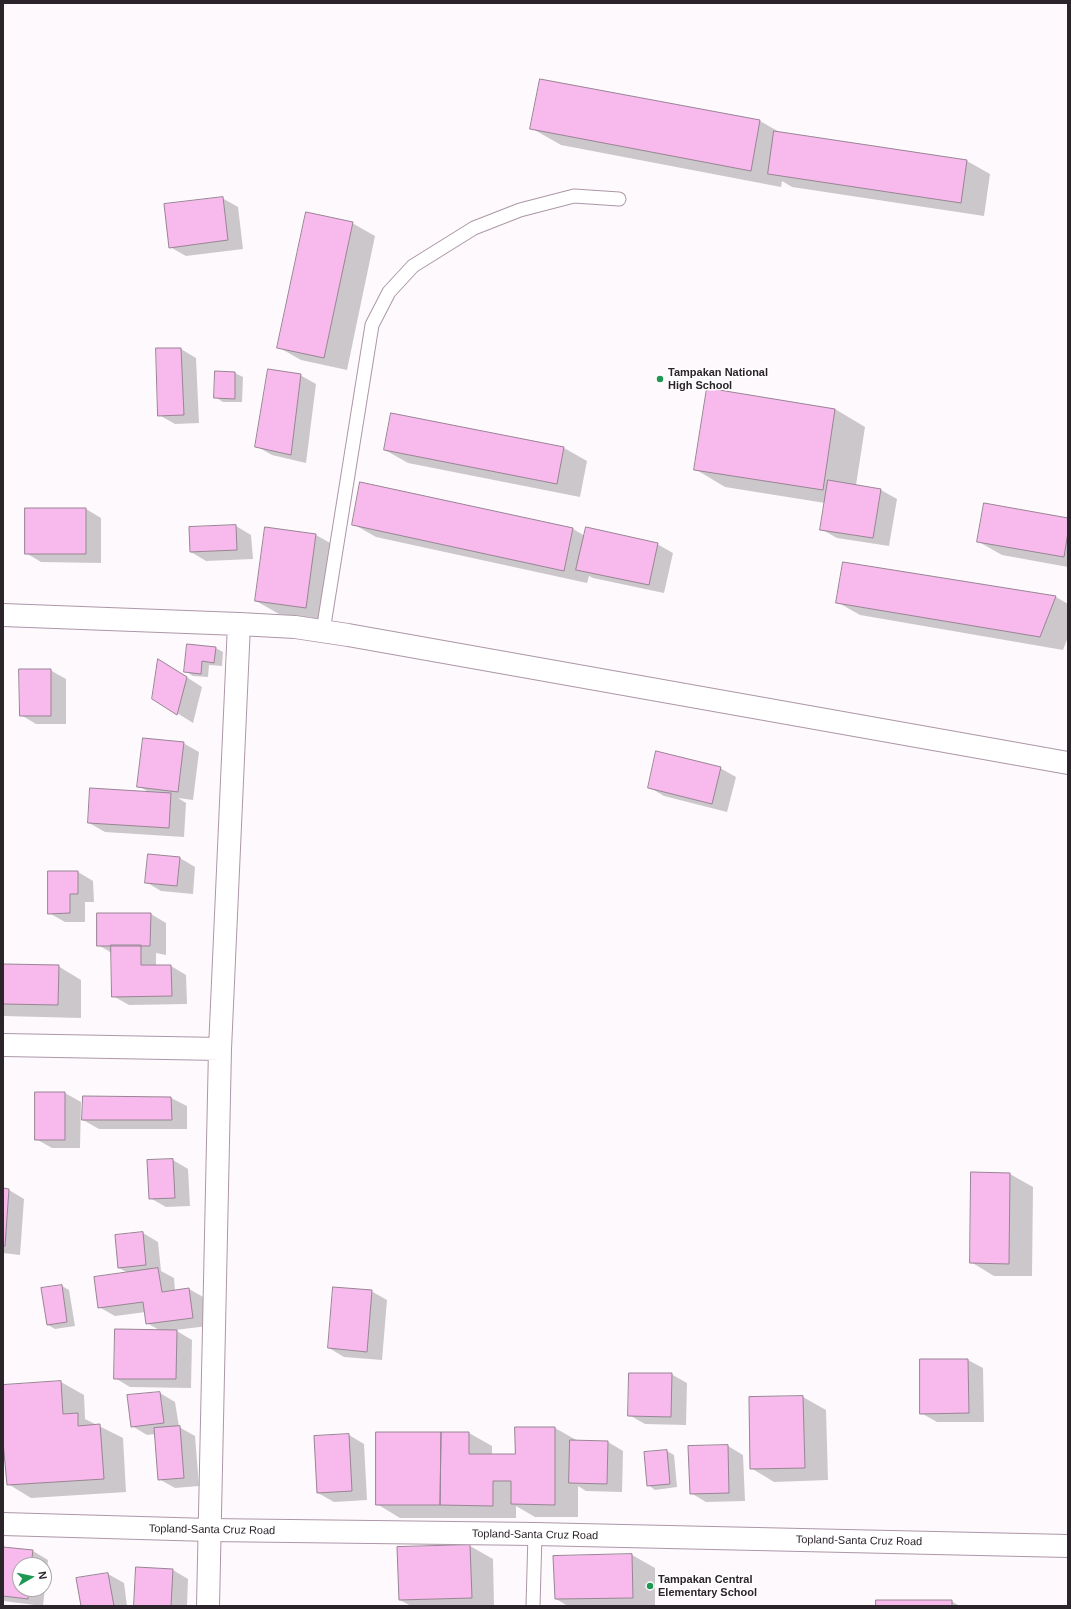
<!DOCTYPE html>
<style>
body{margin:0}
#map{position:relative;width:1071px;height:1609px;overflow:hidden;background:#fef9fd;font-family:Arial,sans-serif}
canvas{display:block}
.frame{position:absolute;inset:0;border:4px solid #2c242b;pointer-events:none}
.north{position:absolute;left:12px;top:1557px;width:40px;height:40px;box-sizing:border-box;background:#fff;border:1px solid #aba7aa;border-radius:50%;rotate:81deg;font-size:11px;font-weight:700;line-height:16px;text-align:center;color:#2c242b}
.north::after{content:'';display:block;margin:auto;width:14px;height:18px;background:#1f9854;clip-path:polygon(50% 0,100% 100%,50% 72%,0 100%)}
</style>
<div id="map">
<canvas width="1071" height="1609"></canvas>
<div class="frame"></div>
<div class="north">N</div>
</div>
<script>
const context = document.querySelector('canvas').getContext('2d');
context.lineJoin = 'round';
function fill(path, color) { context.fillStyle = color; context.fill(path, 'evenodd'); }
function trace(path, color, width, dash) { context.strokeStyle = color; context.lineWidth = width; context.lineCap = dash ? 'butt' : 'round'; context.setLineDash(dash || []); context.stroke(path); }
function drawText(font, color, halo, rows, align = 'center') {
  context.font = font + ' Arial,sans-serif'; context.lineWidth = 3; context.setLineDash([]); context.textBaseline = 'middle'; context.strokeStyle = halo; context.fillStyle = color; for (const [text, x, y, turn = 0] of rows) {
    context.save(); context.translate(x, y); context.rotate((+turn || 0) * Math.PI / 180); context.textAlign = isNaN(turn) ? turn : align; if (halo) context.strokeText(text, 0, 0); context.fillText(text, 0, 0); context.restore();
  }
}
fill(new Path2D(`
 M541 80 760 121 781 133 967 161 990 174 984 216 792 187 782 181 781 187 561 145 531 128Z
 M222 198 238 207 243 249 186 256 170 247Z
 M352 223 375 236 347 370 301 360 278 347Z
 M181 349 196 358 199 423 175 424 159 415Z
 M216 372 235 373 243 377 242 402H223L215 397Z
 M300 375 316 384 306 463 272 455 256 446Z
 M708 389 835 409 865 427 856 485 881 490 897 499 889 546 837 538 821 529 825 503 725 487 695 469Z
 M564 448 587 461 580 497 408 463 385 450Z
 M86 509 101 518V563L41 562 26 553Z
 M1068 519V567L1002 555 979 542Z
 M353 524 573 529 585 536 657 544 673 553 664 593 593 578 589 576 587 583 376 537Z
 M236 526 251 535 253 559 206 561 191 552Z
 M316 535 339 548 329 620 279 614 256 601Z
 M1056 597 1068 604V637L1063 650 860 615 837 602Z
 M216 648 223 652 222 666 209 665 208 677 193 676 185 671Z
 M174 669 202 687 193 723 153 698Z
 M50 670 66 679V724H36L21 715Z
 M183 743 199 752 193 800 178 798 186 803 184 837 105 832 89 823 149 792 138 786Z
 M720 768 736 777 727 812 664 796 649 787Z
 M149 855 180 858 195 867 193 894 161 891 146 882Z
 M78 872 93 881 94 902H85V922H65L49 913Z
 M151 914 166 923V955L156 953V966H171L186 975 187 1004 129 1005 113 996 112 953 98 945Z
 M3 965 58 966 81 980V1018L3 1016Z
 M36 1093H65L81 1102 80 1148H52L36 1139Z
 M84 1097 171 1098 187 1106V1129H99L83 1120Z
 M173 1160 188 1169 190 1206 166 1207 150 1198Z
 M972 1173 1010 1174 1033 1187 1032 1276H994L971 1262Z
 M3 1189 9 1190 24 1199 20 1255 3 1253Z
 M143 1233 158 1242 161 1271 174 1278 175 1291 189 1289 205 1298 208 1326 175 1330 192 1340 191 1388 130 1387 115 1378 161 1331 147 1323 146 1312 115 1316 99 1307 128 1273 119 1268Z
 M62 1286 69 1290 75 1326 55 1329 48 1325Z
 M371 1291 387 1300 382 1360 344 1357 329 1348Z
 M968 1360 983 1368 984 1422H937L921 1413Z
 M671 1374 687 1383 686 1425 645 1424 629 1415Z
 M61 1382 84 1395 85 1419 123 1438 126 1492 31 1498 8 1484 3 1440V1386Z
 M160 1393 175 1402 179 1427 195 1436 199 1486 175 1488 159 1479 155 1434 147 1435 132 1426Z
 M803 1397 826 1410 828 1480 774 1482 751 1468 750 1398Z
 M555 1428 578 1441 608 1442 623 1451 622 1492 586 1491 578 1486V1517H535L516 1506V1518H400L377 1504 469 1433 492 1446V1455H516Z
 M349 1435 364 1444 367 1500 334 1502 318 1493Z
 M728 1446 743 1455 745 1501 706 1502 691 1493Z
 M667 1451 674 1455 677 1487 655 1490 648 1485Z
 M470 1546 493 1559 494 1606H411L400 1600Z
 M3 1548 33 1551 48 1560 43 1606 3 1601ZM20 1565H44V1589H20Z
 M632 1555 655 1568V1606H568L556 1599Z
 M173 1570 188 1579 187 1606H135Z
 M108 1574 124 1583 127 1606H82L77 1579Z
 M951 1601 960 1606H877Z`), '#0003');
const building = new Path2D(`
 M540 79 760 120 751 171 530 129Z
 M774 131 967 160 961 203 768 174Z
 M223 197 228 240 169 248 164 204Z
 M306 212 353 222 324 358 277 348Z
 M156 348H181L184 415 158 416Z
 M268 369 301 374 291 455 255 447Z
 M215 371 235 372V399L214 398Z
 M707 388 835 409 823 490 694 470Z
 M391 413 564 447 557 484 384 450Z
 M828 480 881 489 873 538 820 530Z
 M360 482 573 528 564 571 352 525Z
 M984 503 1068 518V532L1064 557 977 542Z
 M25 508H86V554H25Z
 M236 525 237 550 190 552 189 527Z
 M265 527 316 534 306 608 255 601Z
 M586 527 658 543 649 585 576 570Z
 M843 562 1056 596 1040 637 836 603Z
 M187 644 216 647 214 663 202 661 201 674 184 672Z
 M158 659 187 677 177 715 152 699Z
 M19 669H51V716H20Z
 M143 738 184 742 178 792 137 787Z
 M656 751 721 767 712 804 648 788Z
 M90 788 171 793 169 828 88 823Z
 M148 854 180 857 177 886 145 883Z
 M48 871H78V894H70V913L48 914Z
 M97 913H151L150 946H97Z
 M111 945H141V965H171L172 996 112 997Z
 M3 964 59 965 58 1005 3 1004Z
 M35 1092H65V1140H35Z
 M83 1096 171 1097 172 1120H82Z
 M173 1159 175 1198 149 1199 147 1160Z
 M971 1172 1010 1173 1009 1264 970 1263Z
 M3 1188 9 1189 5 1246H3Z
 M143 1232 146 1265 118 1268 115 1235Z
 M158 1268 162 1292 189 1288 193 1318 146 1324 143 1302 98 1308 94 1277Z
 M62 1285 67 1322 47 1325 41 1288Z
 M333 1287 372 1290 367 1352 328 1348Z
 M115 1329 177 1330 176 1379H114Z
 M920 1359H968L969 1413 920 1414Z
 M629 1373H672L671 1417 628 1416Z
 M61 1381 63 1414 78 1413V1426L100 1424 104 1479 7 1485 3 1442V1385Z
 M160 1392 164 1423 131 1427 127 1395Z
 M803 1396 805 1468 750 1469 749 1397Z
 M180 1426 184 1478 158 1480 154 1428Z
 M515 1427H555V1505L511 1504V1481H493V1506L440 1505 441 1432H469V1454H515Z
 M376 1432H441L440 1505H376Z
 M349 1434 352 1491 317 1493 314 1436Z
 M570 1440 608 1441 607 1484 569 1483Z
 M728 1445 729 1493 690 1494 688 1446Z
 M667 1450 670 1484 647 1486 644 1452Z
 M470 1545 472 1598 399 1600 397 1547Z
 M3 1547 33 1550 31 1565H20V1589H29L28 1599 3 1596Z
 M632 1554 633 1598 555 1599 553 1556Z
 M136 1567 173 1569 171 1606H134Z
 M108 1573 114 1606H81L76 1578Z
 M876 1600H952V1606H876Z`);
fill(building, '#f8baec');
trace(building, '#988494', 1);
const lane = new Path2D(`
 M323 631 372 325 389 292 413 266 474 228 520 210 574 196 619 199
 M533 1606 535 1534`);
const street = new Path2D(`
 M3 615 239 624 220 1049 208 1606
 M239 624 295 627 348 635 1068 763
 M3 1045 220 1049`);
const secondary = new Path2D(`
 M3 1524 209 1530 535 1534 1068 1546`);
trace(lane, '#ac97a7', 15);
trace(street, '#ac97a7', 24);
trace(secondary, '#ac97a7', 24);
trace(lane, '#fff', 13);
trace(street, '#fff', 22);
trace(secondary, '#fff', 22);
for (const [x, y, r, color] of [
 [660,379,4,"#1f9854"],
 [650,1586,4,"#1f9854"]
]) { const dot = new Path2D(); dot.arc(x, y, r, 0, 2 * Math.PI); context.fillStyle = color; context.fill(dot); trace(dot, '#fff', 1.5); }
drawText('bold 11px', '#2c242b', '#fff', [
 ["Tampakan National",668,373],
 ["High School",668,386],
 ["Tampakan Central",658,1580],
 ["Elementary School",658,1593]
], 'left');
drawText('11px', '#2c242b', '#fff', [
 ["Topland-Santa Cruz Road",212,1530,1],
 ["Topland-Santa Cruz Road",535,1535,1],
 ["Topland-Santa Cruz Road",859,1541,1]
]);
</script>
